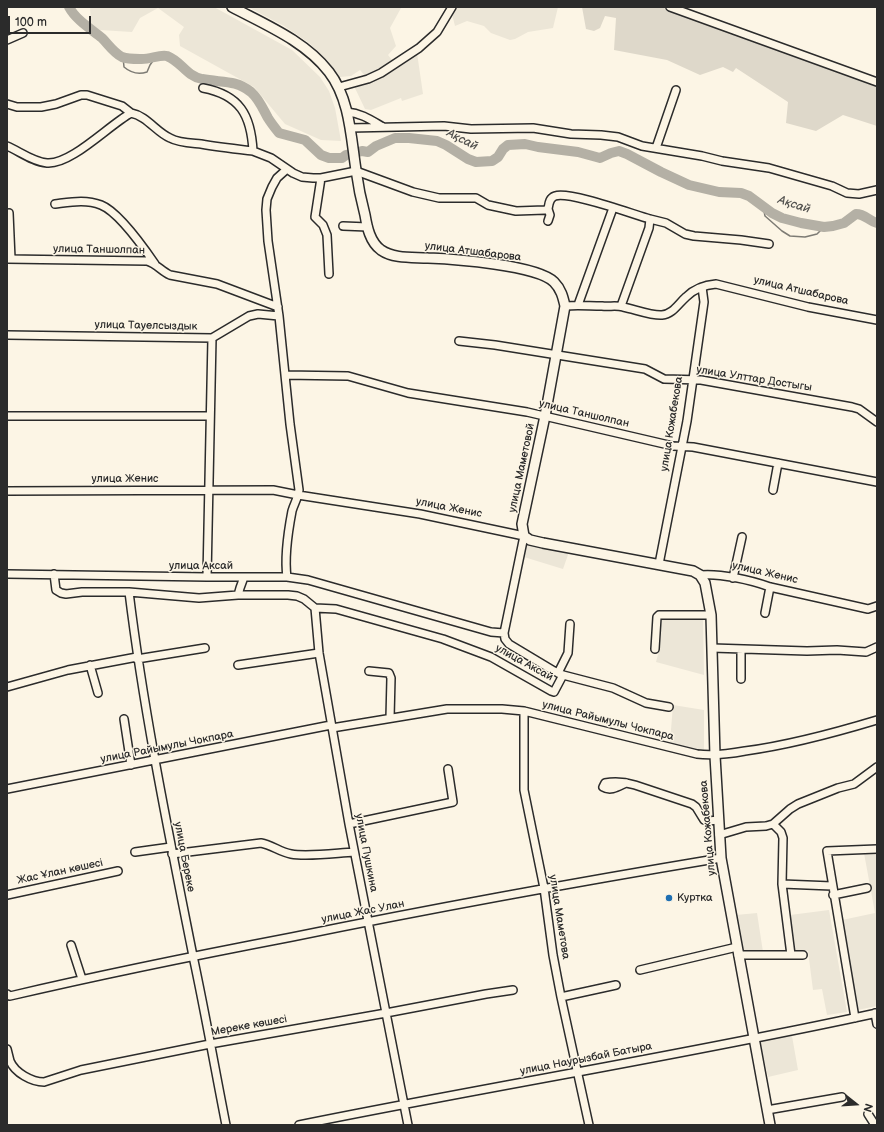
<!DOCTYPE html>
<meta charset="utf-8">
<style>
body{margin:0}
#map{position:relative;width:884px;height:1132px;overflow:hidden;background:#fcf5e5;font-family:"Balsamiq Sans",sans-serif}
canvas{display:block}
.frame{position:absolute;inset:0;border:8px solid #2b2b2b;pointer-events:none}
.north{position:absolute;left:836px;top:1084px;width:40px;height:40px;-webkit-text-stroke:3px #fcf5e5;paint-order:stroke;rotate:107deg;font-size:11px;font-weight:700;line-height:16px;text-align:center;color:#2b2b2b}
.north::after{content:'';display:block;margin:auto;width:14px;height:18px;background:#2b2b2b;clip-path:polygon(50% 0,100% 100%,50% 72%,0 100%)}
.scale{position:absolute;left:8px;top:16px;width:83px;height:18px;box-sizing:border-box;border:2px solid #2b2b2b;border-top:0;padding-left:5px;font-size:12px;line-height:14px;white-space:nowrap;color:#2b2b2b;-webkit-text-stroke:3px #fcf5e5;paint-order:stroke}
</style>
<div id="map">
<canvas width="884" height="1132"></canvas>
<div class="frame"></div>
<div class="north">N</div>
<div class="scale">100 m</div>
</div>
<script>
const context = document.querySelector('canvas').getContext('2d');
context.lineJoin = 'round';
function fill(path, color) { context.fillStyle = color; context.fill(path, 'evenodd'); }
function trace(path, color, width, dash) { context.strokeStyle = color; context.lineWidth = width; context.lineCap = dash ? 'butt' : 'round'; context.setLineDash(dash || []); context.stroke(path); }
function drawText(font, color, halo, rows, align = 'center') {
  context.font = font + ' "Balsamiq Sans",sans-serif'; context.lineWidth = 3; context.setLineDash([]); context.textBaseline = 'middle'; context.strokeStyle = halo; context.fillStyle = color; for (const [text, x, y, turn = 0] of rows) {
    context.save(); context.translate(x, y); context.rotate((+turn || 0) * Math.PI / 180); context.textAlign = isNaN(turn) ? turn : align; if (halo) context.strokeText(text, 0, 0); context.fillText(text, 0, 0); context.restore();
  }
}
fill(new Path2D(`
 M90 7H214L292 50 320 77 329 91 335 108 341 141 321 140 285 124 254 87 180 46 179 35 184 27 158 8 140 18 132 32 100 30 91 25Z
 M248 7H400L401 8 390 28 396 46 388 55 392 60 381 68 365 76 360 70 351 76 340 77 327 60 309 43 284 26Z
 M456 7H558L553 28 528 32 515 39 510 40 491 33 484 26 467 21 455 26 452 14Z
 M417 53 423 94 402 101 401 98 371 110 365 109 354 86Z
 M526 544 569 552 563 569 524 557Z
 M661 619 703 620 704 675 656 662 660 647Z
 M673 705 704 710V750L693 749 670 742Z
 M877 852V1006L858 1010 842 920 875 913 864 853Z
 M829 910 847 1012 827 1015 822 989 813 990 808 951 794 952 790 915Z
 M757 913 763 952 743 951 736 915Z
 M792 1036 798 1070 768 1077 760 1041Z`), '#ece6d7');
fill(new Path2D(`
 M582 7H661L877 86V126L843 115 816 131 786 123 788 102 736 68 733 72 723 67 700 75 667 60 614 50 616 18 605 16 600 28 594 31 586 29Z`), '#ded8ca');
trace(new Path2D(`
 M123 57 124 67C131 73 138 75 147 72L150 65 155 58
 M763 206 765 216 782 231 790 236 805 237 817 234 824 227`), '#7d7b74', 1.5);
trace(new Path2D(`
 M69 7C76 20 91 29 102 38 109 45 113 52 122 57 127 59 135 59 140 59 149 60 160 54 167 56 182 62 185 75 202 79 221 83 235 79 251 92 259 99 263 109 268 118 271 123 275 128 279 133L305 140 321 155 329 158H342L346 155 362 151 368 152 376 146 395 138H409L437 141 446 145 468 159 476 162 492 161 498 157 503 149 508 145 525 144 538 147 578 152 600 158 611 153 619 151 627 154 661 172 689 185 719 192 741 193 749 196 772 213 782 218 801 223 824 227 833 226 844 223 856 214C865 214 869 221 877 223`), '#b4b0a5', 10);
const minor = new Path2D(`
 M670 7 877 82
 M7 40 23 33
 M339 87 368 79 381 73 419 48 437 32 452 7
 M203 88C240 95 251 115 253 151
 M7 104 17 107H41L56 104 81 95H87L122 106 131 113
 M347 112C361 113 371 120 383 127
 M350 128 444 126 471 129 533 128 571 134 601 135 618 137 642 146 702 156 722 161 769 168 832 186 847 193 859 194 877 190
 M7 146C19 151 33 162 47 163 71 165 109 125 131 113 147 116 156 132 170 138 179 143 191 143 201 144 218 147 236 149 253 151L271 158 293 173 302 177 313 178H321L356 171 413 192 439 198H476L488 205 516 211 545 210 548 209C549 204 549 198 555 196 570 191 632 214 650 219L666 223 685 234 694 236 741 240 769 244
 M656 148 676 90
 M287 169 277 178 272 187 267 199 266 210 268 241 279 316 290 424 299 490C298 498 294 504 292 511 288 532 284 556 287 577
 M321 178 315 217 323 225 327 235 329 274
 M55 204C71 202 86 199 101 205 119 212 144 248 155 264
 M548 209 550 215 548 221
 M9 213 11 259
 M343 226 368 227
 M7 259 147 261C157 264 161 271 170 275L217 284 278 307
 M578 305 613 208
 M565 306C578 305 589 306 602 306 609 307 616 305 623 307 634 309 652 316 662 315 673 314 678 304 686 297 694 289 704 285 716 284L808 307 877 320
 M621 306 649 228 650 219
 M7 335 212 338 249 316 258 314 279 316
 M459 341 495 345 645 369 664 379 701 380 852 407 859 409 877 422
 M285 375 348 376 408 393 527 412 673 446 693 447 877 482
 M7 416H210
 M773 490 778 463
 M7 491 273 490 298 495 420 514 524 536 504 633
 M659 564 687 421 704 302 702 287
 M7 574 207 577H287L308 580 491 632 504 633 505 639 509 644 554 671 563 675 613 688 646 703 669 707
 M54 574 56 590 61 593 66 594 82 592H129L199 598 238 595H288L297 596 304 599 315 608 336 609 443 639 491 657 551 691 554 692 563 675
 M700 575C720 573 751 580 770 587L868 609 877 606
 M207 577 212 338
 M733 578 742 537
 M129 592C144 714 169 835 193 956 205 1012 215 1069 226 1125
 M238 595 240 588 244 577
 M315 608 319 653 349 824 408 1125
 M765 613 770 587
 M712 648 807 651 837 650 866 652 877 647
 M655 649 657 617 659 615H711
 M741 649V679
 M137 659 205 648
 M90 665 98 693
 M238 665 319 653
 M369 671 389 673 391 678 390 718
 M558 673 568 653 570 624
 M7 687 68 670 137 657
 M524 711V790L544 888 553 955 561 997 589 1125
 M124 719 131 765
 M332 728 447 709H502L524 711 697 754C713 756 729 754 745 751 790 745 834 733 877 720
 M626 783C619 786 611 792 603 787L605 783C615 781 625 782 635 785L692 804 696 807 704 820 708 821 719 820
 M7 789 331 725
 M349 824 453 802 448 769
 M773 824 781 832 783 838 782 884 791 955
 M719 835 746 827 766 826 773 824 790 809 798 804 838 788 854 784 877 767
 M135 852 171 847
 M172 854 261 843C272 845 280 852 291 854 308 857 336 853 354 852
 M782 884 832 886
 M7 895 118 871
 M833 895 867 888
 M71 945 82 979
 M738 955H803
 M640 970 737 947
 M7 994 10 996C104 974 198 955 292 937 434 908 577 882 721 858
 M561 997 616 985
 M875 1013 877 1024
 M855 1018 827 851 877 849
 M7 1049C8 1053 9 1057 10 1061 15 1073 32 1082 44 1082L81 1070 210 1044 386 1013 486 994 513 990
 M767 1110 842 1097
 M868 1114 875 1125
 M299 1125C491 1086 685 1055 877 1013`);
const major = new Path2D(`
 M232 7C266 25 305 41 329 72 350 99 351 138 356 170 358 185 361 200 365 215 367 227 370 242 381 250 394 259 413 257 428 258 454 259 537 265 554 282 561 289 563 297 565 306L545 416 522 524 524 536 530 540 543 543 693 571 700 575 705 583 711 615 715 756 721 858 770 1125`);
trace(minor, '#2b2b2b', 10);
trace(major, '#2b2b2b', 12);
trace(minor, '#fcf5e5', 7);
trace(major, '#fcf5e5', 9);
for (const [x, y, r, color] of [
 [669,898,4,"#1f6fb2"]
]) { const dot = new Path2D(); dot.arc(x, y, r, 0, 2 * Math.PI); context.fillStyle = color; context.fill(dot); trace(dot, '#fcf5e5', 1.5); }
drawText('11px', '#2b2b2b', '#fcf5e5', [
 ["улица Таншолпан",99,250,1],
 ["улица Атшабарова",473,252,7],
 ["улица Атшабарова",801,291,13],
 ["улица Тауелсыздык",146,326,1],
 ["улица Улттар Достыгы",754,379,9],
 ["улица Таншолпан",584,414,13],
 ["улица Кожабекова",672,424,-81],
 ["улица Маметовой",522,468,-78],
 ["улица Женис",125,479],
 ["улица Женис",449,508,11],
 ["улица Аксай",201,566],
 ["улица Женис",765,573,13],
 ["улица Аксай",524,663,29],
 ["улица Райымулы Чокпара",608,721,14],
 ["улица Райымулы Чокпара",167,747,-11],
 ["улица Кожабекова",708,828,-95],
 ["улица Пушкина",366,853,79],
 ["улица Береке",184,857,79],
 ["Жас Ұлан көшесі",60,872,-12],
 ["улица Жас Улан",363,912,-11],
 ["улица Маметова",559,917,81],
 ["Мереке көшесі",249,1026,-10],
 ["улица Наурызбай Батыра",586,1059,-11]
]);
drawText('11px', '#2b2b2b', '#fcf5e5', [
 ["Куртка",677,898]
], 'left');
drawText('italic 12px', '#545350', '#fcf5e5', [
 ["Ақсай",462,140,27],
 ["Ақсай",794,205,18]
]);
</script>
